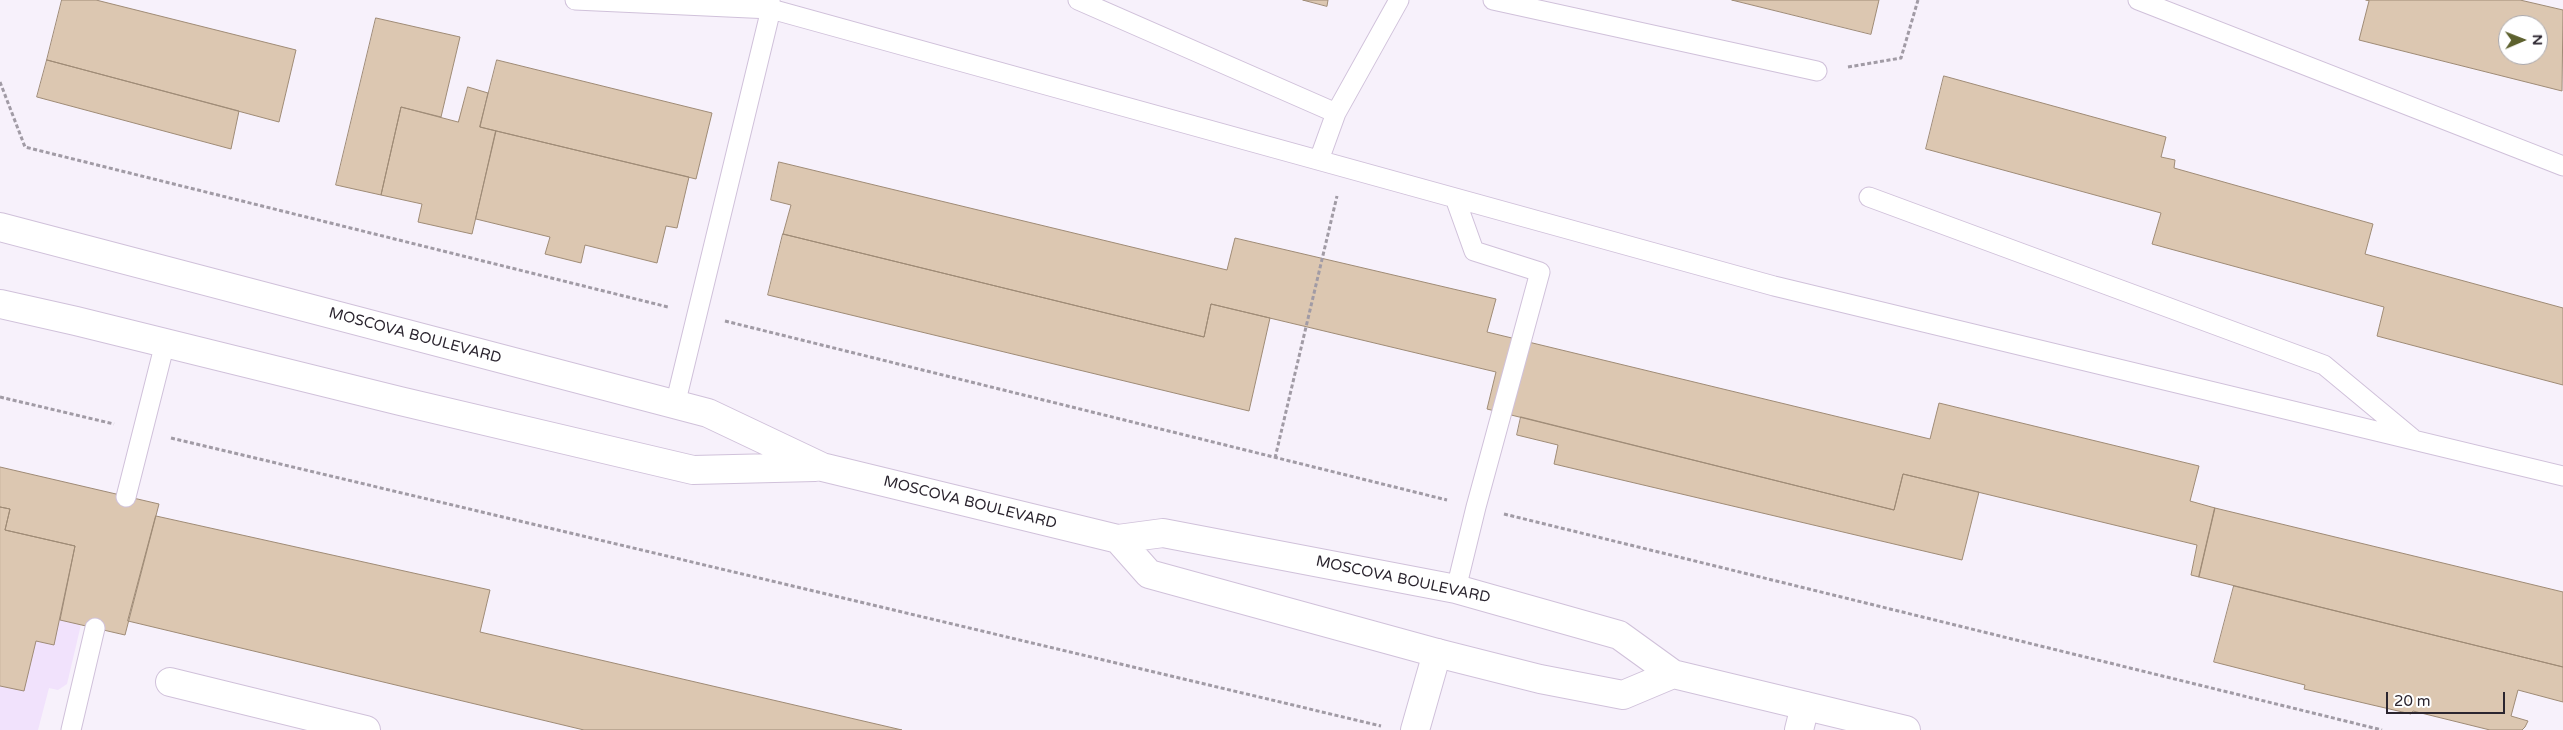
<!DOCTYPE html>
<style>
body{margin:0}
#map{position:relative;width:2563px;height:730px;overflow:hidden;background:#f7f1fb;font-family:"Varela Round",sans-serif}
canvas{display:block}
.north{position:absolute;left:2498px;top:15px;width:50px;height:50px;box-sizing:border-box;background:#fff;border:1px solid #aaa8ac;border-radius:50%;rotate:89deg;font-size:14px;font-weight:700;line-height:20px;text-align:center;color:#2b252f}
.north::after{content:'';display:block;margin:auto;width:18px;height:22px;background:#5d612e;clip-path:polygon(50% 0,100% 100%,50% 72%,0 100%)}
.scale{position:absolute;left:2386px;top:692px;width:119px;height:22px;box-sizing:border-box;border:2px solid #2b252f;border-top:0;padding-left:6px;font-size:15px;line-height:18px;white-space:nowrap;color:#2b252f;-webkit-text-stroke:4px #fff;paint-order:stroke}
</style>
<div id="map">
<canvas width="2563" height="730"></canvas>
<div class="north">N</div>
<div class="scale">20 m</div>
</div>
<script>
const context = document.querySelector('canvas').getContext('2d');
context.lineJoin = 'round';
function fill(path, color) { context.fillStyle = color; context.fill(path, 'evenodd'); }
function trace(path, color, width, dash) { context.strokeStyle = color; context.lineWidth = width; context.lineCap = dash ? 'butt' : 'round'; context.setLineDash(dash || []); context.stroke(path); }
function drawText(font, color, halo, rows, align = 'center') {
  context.font = font + ' "Varela Round",sans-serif'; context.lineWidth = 5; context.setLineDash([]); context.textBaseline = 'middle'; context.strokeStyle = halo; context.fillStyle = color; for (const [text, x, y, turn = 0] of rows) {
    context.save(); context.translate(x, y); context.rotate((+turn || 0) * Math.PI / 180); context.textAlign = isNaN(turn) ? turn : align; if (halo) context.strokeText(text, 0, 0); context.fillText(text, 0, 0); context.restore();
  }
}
fill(new Path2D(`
 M0 467 112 493 67 684 58 690 49 688 38 730H0Z`), '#f1e2fc');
const building = new Path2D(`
 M62 0H96L296 50 279 122 47 60Z
 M1303 0H1328L1327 6Z
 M1732 0H1879L1871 34Z
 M2366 0H2520L2563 10 2562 91 2359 40 2369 1ZM2508 25H2538V55H2508Z
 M376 18 460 37 441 117 401 107 381 195 336 185Z
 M47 60 239 111 231 149 37 97Z
 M497 60 712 113 696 179 480 127Z
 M1944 76 2166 137 2161 157 2175 160 2174 168 2373 224 2365 254 2563 308V385L2377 336 2384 307 2152 244 2161 213 1926 149Z
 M468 87 488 93 480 127 496 131 472 234 418 222 422 204 381 195 401 107 458 122Z
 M496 131 689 177 677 228 666 226 657 263 585 245 581 263 545 254 550 237 476 219Z
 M779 162 1227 270 1235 238 1496 299 1487 332 1930 439 1939 403 2199 466 2190 501 2215 508 2199 577 2191 575 2197 545 1903 474 1894 510 1487 409 1496 372 1211 304 1204 337 783 234 791 205 771 200Z
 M783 234 1204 337 1211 304 1270 318 1249 411 768 295Z
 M1521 417 1894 510 1903 474 1979 492 1962 560 1554 464 1558 445 1517 435Z
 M0 467 159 504 125 635 60 620 75 546 5 530 10 509 0 507Z
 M0 507 10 509 5 530 75 546 54 645 36 641 24 691 0 686Z
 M2215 508 2563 592V667L2199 577Z
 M156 516 490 590 480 632 902 730H584L128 621Z
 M2234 586 2563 667V702L2518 690 2511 716 2528 721 2525 727 2522 730H2490L2413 711 2411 714 2304 689 2305 685 2214 662Z`);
fill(building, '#dcc7b1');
trace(building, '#9f8b76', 1);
const service = new Path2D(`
 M575 0 771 9 1774 286 2563 476
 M1078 0 1336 113
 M1493 0 1817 71
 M2138 0 2563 166
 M1319 160 1336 113 1399 0
 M1869 197 2324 365 2412 438
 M1455 198 1474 251 1540 272 1476 507 1456 589
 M675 405 771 9 770 0
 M126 497 165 343
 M71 730 95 628`);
const minor = new Path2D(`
 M170 682 366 730
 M1415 730 1437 653
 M1799 730 1805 706`);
const primary = new Path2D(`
 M0 227 708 413 822 467 1118 539 1163 533 1456 589 1619 635 1673 674 1906 730
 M0 304 76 321 400 401 693 470 815 467
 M1118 539 1149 574 1437 653 1540 679 1623 695 1673 674`);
trace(service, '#d0c1da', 21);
trace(minor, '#d0c1da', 30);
trace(primary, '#d0c1da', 30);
trace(new Path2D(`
 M1848 67 1901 58 1918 0
 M0 82 25 147 668 307
 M725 321 1447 500
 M0 397 114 424
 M171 438 1381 726
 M1275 458 1337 196
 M1504 514 2382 730`), '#a19ba5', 3, [4, 2.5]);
trace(service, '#fff', 19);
trace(minor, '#fff', 28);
trace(primary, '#fff', 28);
drawText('15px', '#2b252f', '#fff', [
 ["MOSCOVA BOULEVARD",415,336,15],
 ["MOSCOVA BOULEVARD",970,503,14],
 ["MOSCOVA BOULEVARD",1403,580,12]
]);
</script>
